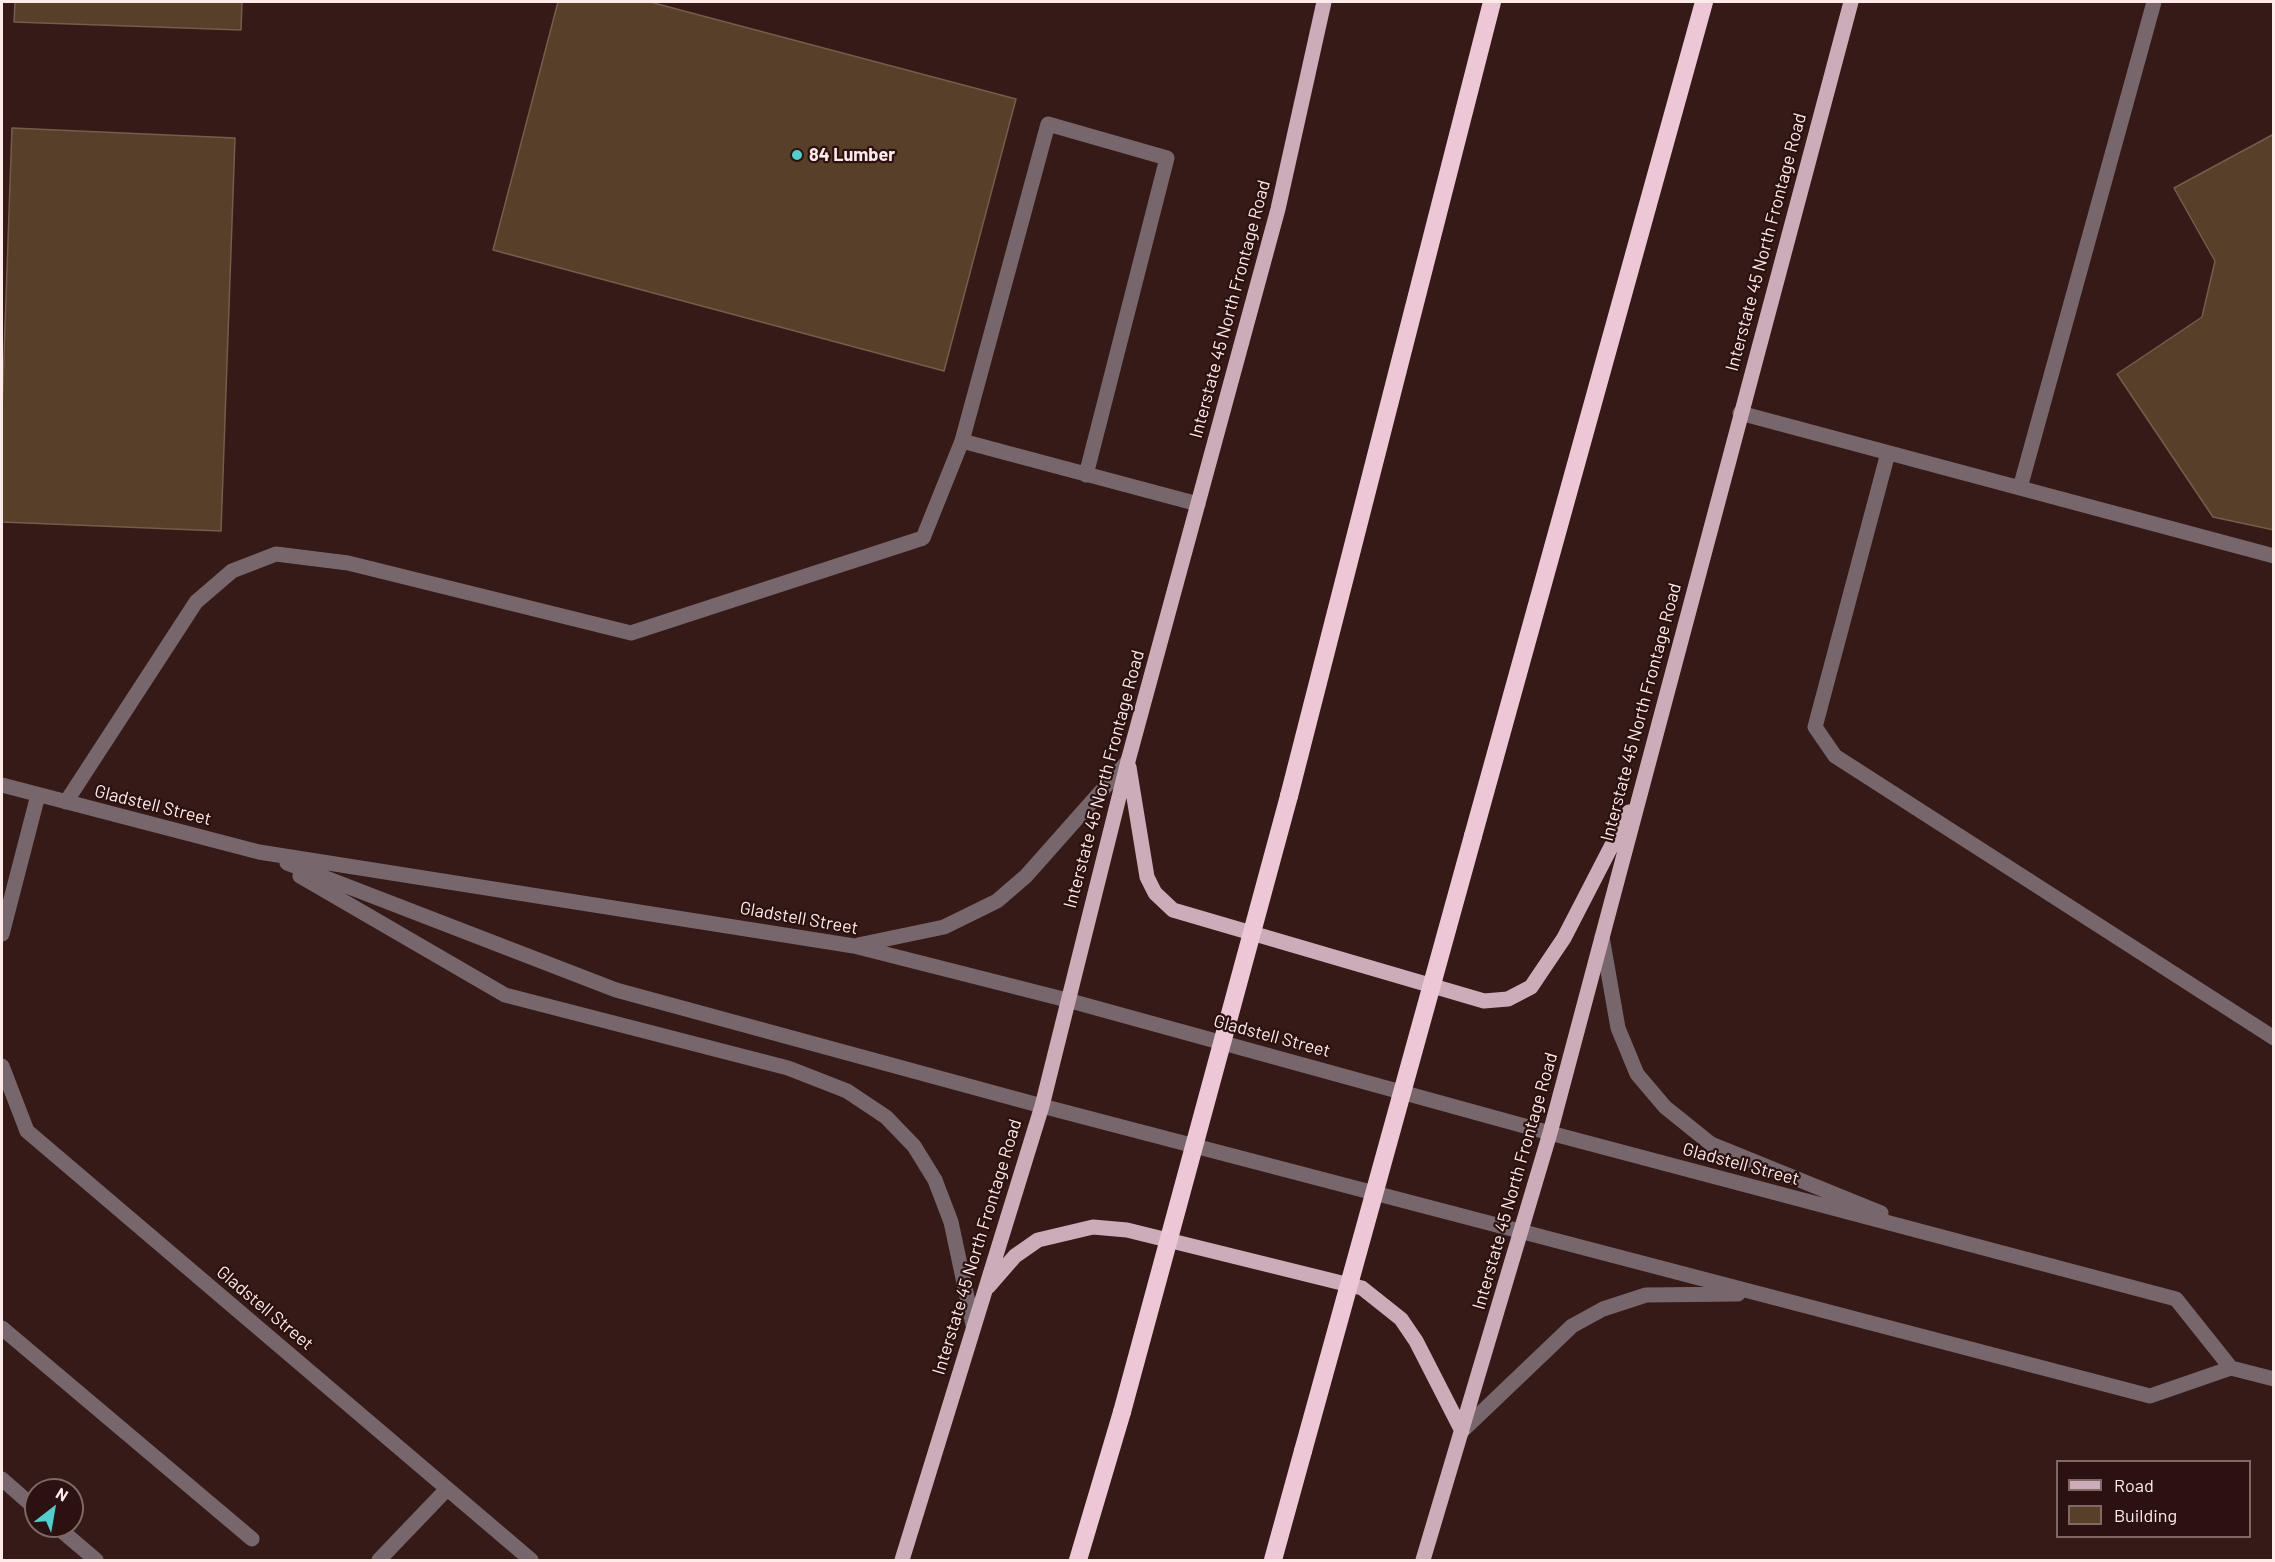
<!DOCTYPE html>
<style>
body{margin:0}
#map{position:relative;width:2275px;height:1562px;overflow:hidden;background:#351a18;font-family:Barlow,sans-serif}
canvas{display:block}
.frame{position:absolute;inset:0;border:3px solid #feeae8;pointer-events:none}
.legend{position:absolute;left:2056px;top:1460px;width:195px;height:78px;box-sizing:border-box;background:#2b110f;border:2px solid #7f6866;margin:0;padding:8px 10px;list-style:none;font-size:18px;color:#feeae8}
.legend li{display:flex;align-items:center;gap:12px;height:30px}
.legend b{width:30px;border:2px solid #7f6866}
.north{position:absolute;left:24px;top:1478px;width:60px;height:60px;box-sizing:border-box;background:#2b110f;border:2px solid #7f6866;border-radius:50%;rotate:31deg;font-size:16px;font-weight:700;line-height:24px;text-align:center;color:#feeae8}
.north::after{content:'';display:block;margin:auto;width:21px;height:27px;background:#53cdcb;clip-path:polygon(50% 0,100% 100%,50% 72%,0 100%)}
</style>
<div id="map">
<canvas width="2275" height="1562"></canvas>
<div class="frame"></div>
<ul class="legend">
<li><b style="height:8px;background:#ccacb8"></b>Road</li>
<li><b style="height:16px;background:#583f2a"></b>Building</li>
</ul>
<div class="north">N</div>
</div>
<script>
const context = document.querySelector('canvas').getContext('2d');
context.lineJoin = 'round';
function fill(path, color) { context.fillStyle = color; context.fill(path, 'evenodd'); }
function trace(path, color, width, dash) { context.strokeStyle = color; context.lineWidth = width; context.lineCap = dash ? 'butt' : 'round'; context.setLineDash(dash || []); context.stroke(path); }
function drawText(font, color, halo, rows, align = 'center') {
  context.font = font + ' Barlow,sans-serif'; context.lineWidth = 4.5; context.setLineDash([]); context.textBaseline = 'middle'; context.strokeStyle = halo; context.fillStyle = color; for (const [text, x, y, turn = 0] of rows) {
    context.save(); context.translate(x, y); context.rotate((+turn || 0) * Math.PI / 180); context.textAlign = isNaN(turn) ? turn : align; if (halo) context.strokeText(text, 0, 0); context.fillText(text, 0, 0); context.restore();
  }
}
const building = new Path2D(`
 M15 2H242L241 30 14 22Z
 M558 2H650L1016 99 944 371 493 250Z
 M12 128 235 138 221 531 2 522V411Z
 M2274 134V530L2213 517 2117 374 2202 317 2215 261 2174 188Z`);
fill(building, '#583f2a');
trace(building, '#765d4a', 1.5);
trace(new Path2D(`
 M1740 413 2274 556
 M1888 453 1815 727 1835 756 2274 1038
 M1086 475 1167 158 1048 124 962 441 1198 504
 M2020 488 2154 2
 M2 785 259 852 854 946 1067 1000 1550 1133 2176 1299 2231 1368
 M66 802 196 602 232 571 276 554 348 563 631 633 923 538 962 441
 M287 863 616 990 1042 1106 2150 1396 2231 1368 2274 1379
 M300 876 505 995 788 1068 847 1091 886 1117 914 1146 935 1180 951 1222 973 1325
 M2 934 38 795
 M1602 937 1618 1028 1637 1074 1665 1107 1711 1144 1881 1213
 M858 945 944 927 997 901 1026 876 1128 761
 M2 1066 27 1131 531 1560
 M2 1328 252 1539
 M1462 1431 1572 1326 1603 1309 1646 1295 1738 1294
 M2 1479 36 1509
 M56 1526 96 1560
 M379 1560 447 1489`), '#77676d', 15);
trace(new Path2D(`
 M1129 767 1147 877 1155 893 1173 910 1484 1001 1508 999 1531 987 1564 938 1629 812
 M988 1287 1015 1256 1038 1240 1093 1227 1127 1230 1362 1288 1401 1319 1416 1341 1462 1431
 M902 1560 1042 1106 1128 761 1278 209 1324 2
 M1423 1560 1550 1133 1851 2`), '#ccacb8', 15);
trace(new Path2D(`
 M1289 796 1492 2
 M1473 836 1704 2
 M1078 1560 1122 1412
 M1273 1560 1303 1451`), '#eec7d6', 18);
trace(new Path2D(`
 M1122 1412 1289 796
 M1303 1451 1473 836`), '#eec7d6', 18);
for (const [x, y, r, color] of [
 [797,155,6,"#53cdcb"]
]) { const dot = new Path2D(); dot.arc(x, y, r, 0, 2 * Math.PI); context.fillStyle = color; context.fill(dot); trace(dot, '#2b110f', 2); }
drawText('bold 18px', '#feeae8', '#2b110f', [
 ["84 Lumber",809,155]
], 'left');
drawText('18px', '#feeae8', '#2b110f', [
 ["Interstate 45 North Frontage Road",1766,242,-75],
 ["Interstate 45 North Frontage Road",1230,309,-75],
 ["Interstate 45 North Frontage Road",1641,712,-75],
 ["Interstate 45 North Frontage Road",1104,779,-75],
 ["Gladstell Street",153,805,14],
 ["Gladstell Street",799,918,10],
 ["Gladstell Street",1272,1036,15],
 ["Gladstell Street",1741,1164,15],
 ["Interstate 45 North Frontage Road",1515,1181,-74],
 ["Interstate 45 North Frontage Road",977,1247,-73],
 ["Gladstell Street",265,1308,40]
]);
</script>
